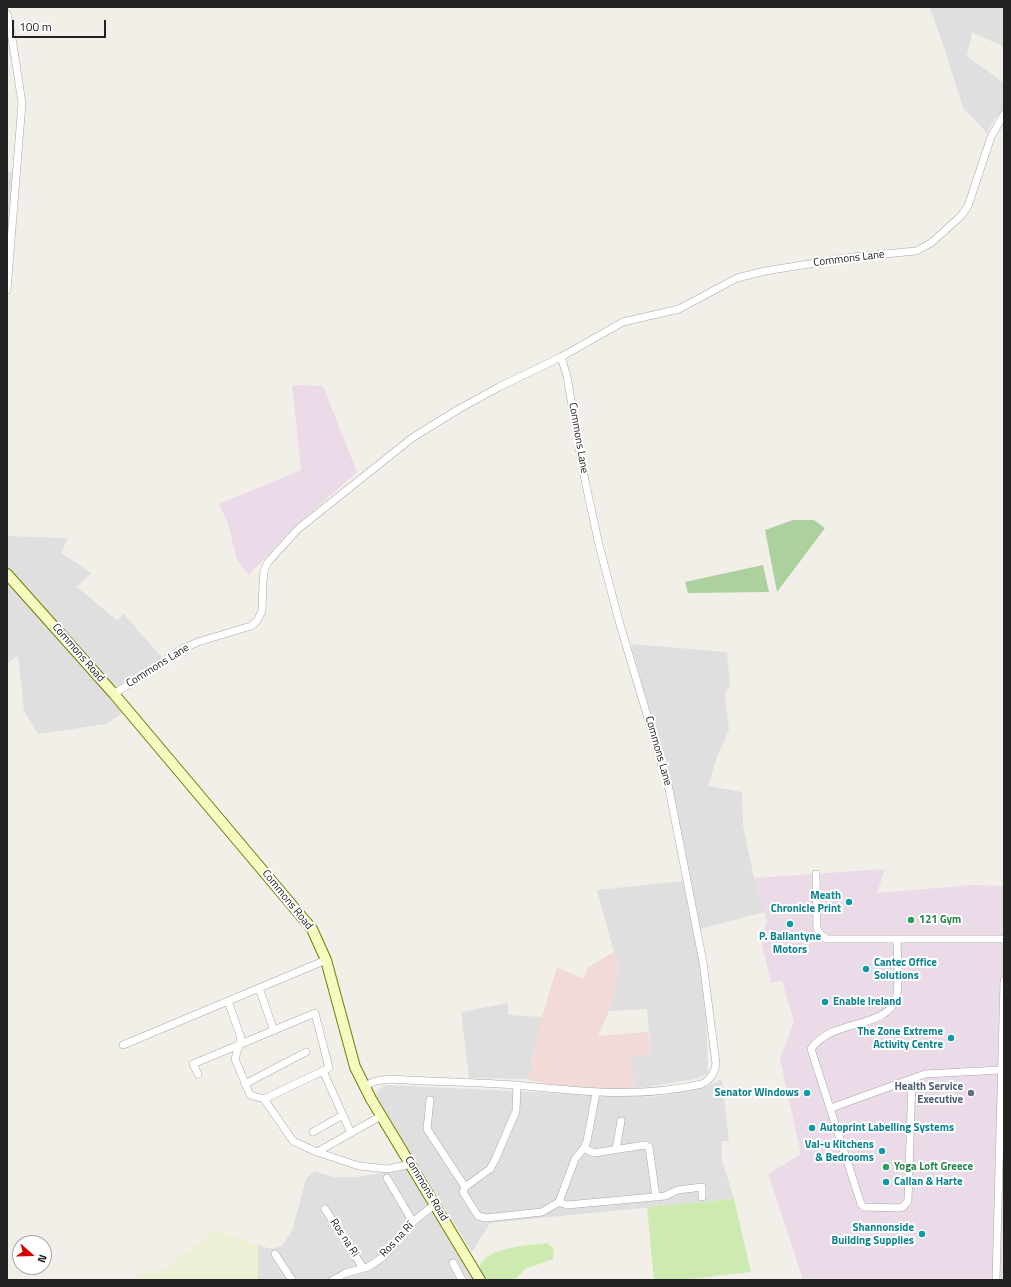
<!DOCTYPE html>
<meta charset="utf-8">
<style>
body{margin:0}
#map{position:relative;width:1011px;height:1287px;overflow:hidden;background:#f2efe9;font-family:"Titillium Web",sans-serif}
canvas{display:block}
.frame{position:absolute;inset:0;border:8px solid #222;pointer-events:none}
.north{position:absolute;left:12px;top:1235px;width:40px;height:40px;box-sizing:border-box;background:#fff;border:1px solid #a7a7a7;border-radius:50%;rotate:110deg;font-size:11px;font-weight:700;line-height:16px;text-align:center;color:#222}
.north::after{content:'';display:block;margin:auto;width:14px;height:18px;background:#d40000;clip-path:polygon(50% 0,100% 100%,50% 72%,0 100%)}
.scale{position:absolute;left:12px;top:20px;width:94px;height:18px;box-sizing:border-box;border:2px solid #222;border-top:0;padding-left:5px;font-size:12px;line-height:14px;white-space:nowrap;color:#222;-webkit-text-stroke:3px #fff;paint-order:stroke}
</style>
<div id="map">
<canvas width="1011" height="1287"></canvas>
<div class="frame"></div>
<div class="north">N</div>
<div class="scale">100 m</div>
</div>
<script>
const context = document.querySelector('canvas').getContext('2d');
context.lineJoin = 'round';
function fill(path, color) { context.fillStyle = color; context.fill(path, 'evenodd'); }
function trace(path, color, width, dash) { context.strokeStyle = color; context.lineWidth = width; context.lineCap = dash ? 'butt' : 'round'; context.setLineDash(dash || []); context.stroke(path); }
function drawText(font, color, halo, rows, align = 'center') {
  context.font = font + ' "Titillium Web",sans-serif'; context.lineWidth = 4; context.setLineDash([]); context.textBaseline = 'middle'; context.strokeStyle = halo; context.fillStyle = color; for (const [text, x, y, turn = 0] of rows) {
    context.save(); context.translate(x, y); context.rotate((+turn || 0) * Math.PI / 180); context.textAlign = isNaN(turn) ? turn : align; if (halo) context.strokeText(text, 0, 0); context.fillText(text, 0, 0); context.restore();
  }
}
fill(new Path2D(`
 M934 7H1004V47L972 32 967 56 1004 83V109L995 118 987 133 963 108 948 60 952 59H948L930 8Z
 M7 172H13L7 262Z
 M7 536 68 538 61 553 91 573 77 587 118 621 123 613 163 659 119 687 114 685 7 570Z
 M7 583 54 633 123 713 106 724 38 734 24 711 18 656 7 664Z
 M631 644 727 652 730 685 725 694 729 730 717 757 708 786 742 792 743 825 754 878 765 912 699 929 671 787Z
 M683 881 701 968 706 1006 708 1074 695 1079 634 1089 631 1056 651 1054 647 1009 609 1011 615 990 618 967 597 890Z
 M508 1003V1015L542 1017 531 1063 534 1064 527 1079 469 1078 461 1012Z
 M722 1079 729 1141H722V1160L734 1199 490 1223 472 1252 376 1097 377 1091 385 1085 643 1097 661 1096 705 1087Z
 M407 1169 473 1280H258V1245L271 1249 282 1246 292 1231 306 1179 314 1171 334 1177H357Z`), '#e0dfdf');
fill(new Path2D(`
 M614 952 618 967 615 990 609 1011 598 1036 648 1032 651 1054 631 1056 634 1089 583 1088 550 1085 527 1079 534 1065 531 1064 539 1027 557 967 583 979 588 967Z`), '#f2dad9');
fill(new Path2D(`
 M292 385 323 386 357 472 288 533 249 575 237 560 228 524 219 504 301 470Z
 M885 869 877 893 972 885 1004 886V1280H803L768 1174 801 1154 780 1059 794 1022 782 981 771 983 761 940 767 920 754 878Z`), '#ebdbe8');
fill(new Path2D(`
 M216 1230 258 1245V1280H131L145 1273 163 1270Z`), '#eef0d5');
fill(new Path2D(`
 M734 1199 751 1272 682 1280H654L647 1207Z
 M547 1243 554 1249 553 1259 525 1269 515 1280H486L479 1268C485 1247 529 1245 547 1243Z`), '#cdebb0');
fill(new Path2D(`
 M793 520H814L825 528 777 592 765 530Z
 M763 565 769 592 688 593 685 582Z`), '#add19e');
const street = new Path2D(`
 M7 14C14 43 17 73 22 103L7 290
 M114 694 182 649 198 642 251 626 257 621 262 611 263 582 264 571 268 562 298 529 412 438 459 409 499 387 561 357 623 322 679 309 737 278 765 271 853 257 916 251 931 243 961 216 968 206 991 137 1004 114
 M816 874 817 929 821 935 827 939H1004
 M897 940C897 954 900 987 896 999 885 1030 832 1018 811 1049L861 1204 864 1207 898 1208 903 1207 908 1201 912 1080
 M259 988 274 1031
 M123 1045 326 960
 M323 1071 351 1133
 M198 1074 193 1064C234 1047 274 1030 315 1013L329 1068 264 1099 250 1095 235 1059 241 1038 228 1001
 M245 1084 306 1052
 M364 1086 376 1081 391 1079C432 1082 474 1082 515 1085 582 1091 635 1099 702 1084 711 1079 714 1074 716 1064L703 962 669 789 619 621 599 545 583 471 567 376 561 357
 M517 1086 516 1111 495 1160 490 1169 465 1187 463 1192 478 1216 486 1218 542 1212 559 1202 567 1205 665 1196 678 1190 702 1187V1197
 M264 1099 293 1141 317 1152 359 1166 388 1169 411 1164
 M430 1100 427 1129 465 1187
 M831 1108 925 1074 1001 1070
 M313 1132 343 1115
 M584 1148 594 1153 645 1145 649 1147 656 1197
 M616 1149 621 1121
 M317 1152 381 1116
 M387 1178 413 1222
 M559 1202 575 1159 584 1148 587 1141 596 1093
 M325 1209 363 1268
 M275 1254 292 1280
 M453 1263 462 1280
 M333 1280 346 1273 368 1267 383 1257 413 1222 435 1204
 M996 1280 1004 981`);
const secondary = new Path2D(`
 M7 574 114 694 312 929 326 960 355 1067 371 1099 480 1280`);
trace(street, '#a9a9a9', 8);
trace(secondary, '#707d05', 12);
trace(street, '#fff', 7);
trace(secondary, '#f7fabf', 10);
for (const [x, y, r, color] of [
 [849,902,4,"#0f9aa8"],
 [911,920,4,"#2e9e5b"],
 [790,924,4,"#0f9aa8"],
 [866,969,4,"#0f9aa8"],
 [825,1002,4,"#0f9aa8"],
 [951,1038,4,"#0f9aa8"],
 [807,1093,4,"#0f9aa8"],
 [971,1093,4,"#5c6f8a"],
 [812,1128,4,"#0f9aa8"],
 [882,1151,4,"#0f9aa8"],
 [886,1167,4,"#2e9e5b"],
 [886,1182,4,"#0f9aa8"],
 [922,1234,4,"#0f9aa8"]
]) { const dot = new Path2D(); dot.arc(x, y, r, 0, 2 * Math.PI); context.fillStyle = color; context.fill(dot); trace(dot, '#fff', 1.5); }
drawText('11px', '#222', '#fff', [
 ["Commons Lane",849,259,-7],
 ["Commons Lane",578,438,80],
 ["Commons Road",78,653,49],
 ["Commons Lane",158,666,-32],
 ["Commons Lane",658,751,74],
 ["Commons Road",287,900,51],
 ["Commons Road",426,1189,59],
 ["Ros na Ri",344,1238,57],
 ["Ros na Rí",397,1240,-47]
]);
drawText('bold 11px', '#0d838f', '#fff', [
 ["Meath",841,896],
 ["Chronicle Print",841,909],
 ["P. Ballantyne",790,937,"center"],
 ["Motors",790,950,"center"],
 ["Cantec Office",874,963,"left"],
 ["Solutions",874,976,"left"],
 ["Enable Ireland",833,1002,"left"],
 ["The Zone Extreme",943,1032],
 ["Activity Centre",943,1045],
 ["Senator Windows",799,1093],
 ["Autoprint Labelling Systems",820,1128,"left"],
 ["Val-u Kitchens",874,1145],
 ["& Bedrooms",874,1158],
 ["Callan & Harte",894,1182,"left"],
 ["Shannonside",914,1228],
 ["Building Supplies",914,1241]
], 'right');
drawText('bold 11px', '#27864d', '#fff', [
 ["121 Gym",919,920],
 ["Yoga Loft Greece",894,1167]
], 'left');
drawText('bold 11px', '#4e5e75', '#fff', [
 ["Health Service",963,1087],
 ["Executive",963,1100]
], 'right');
</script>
